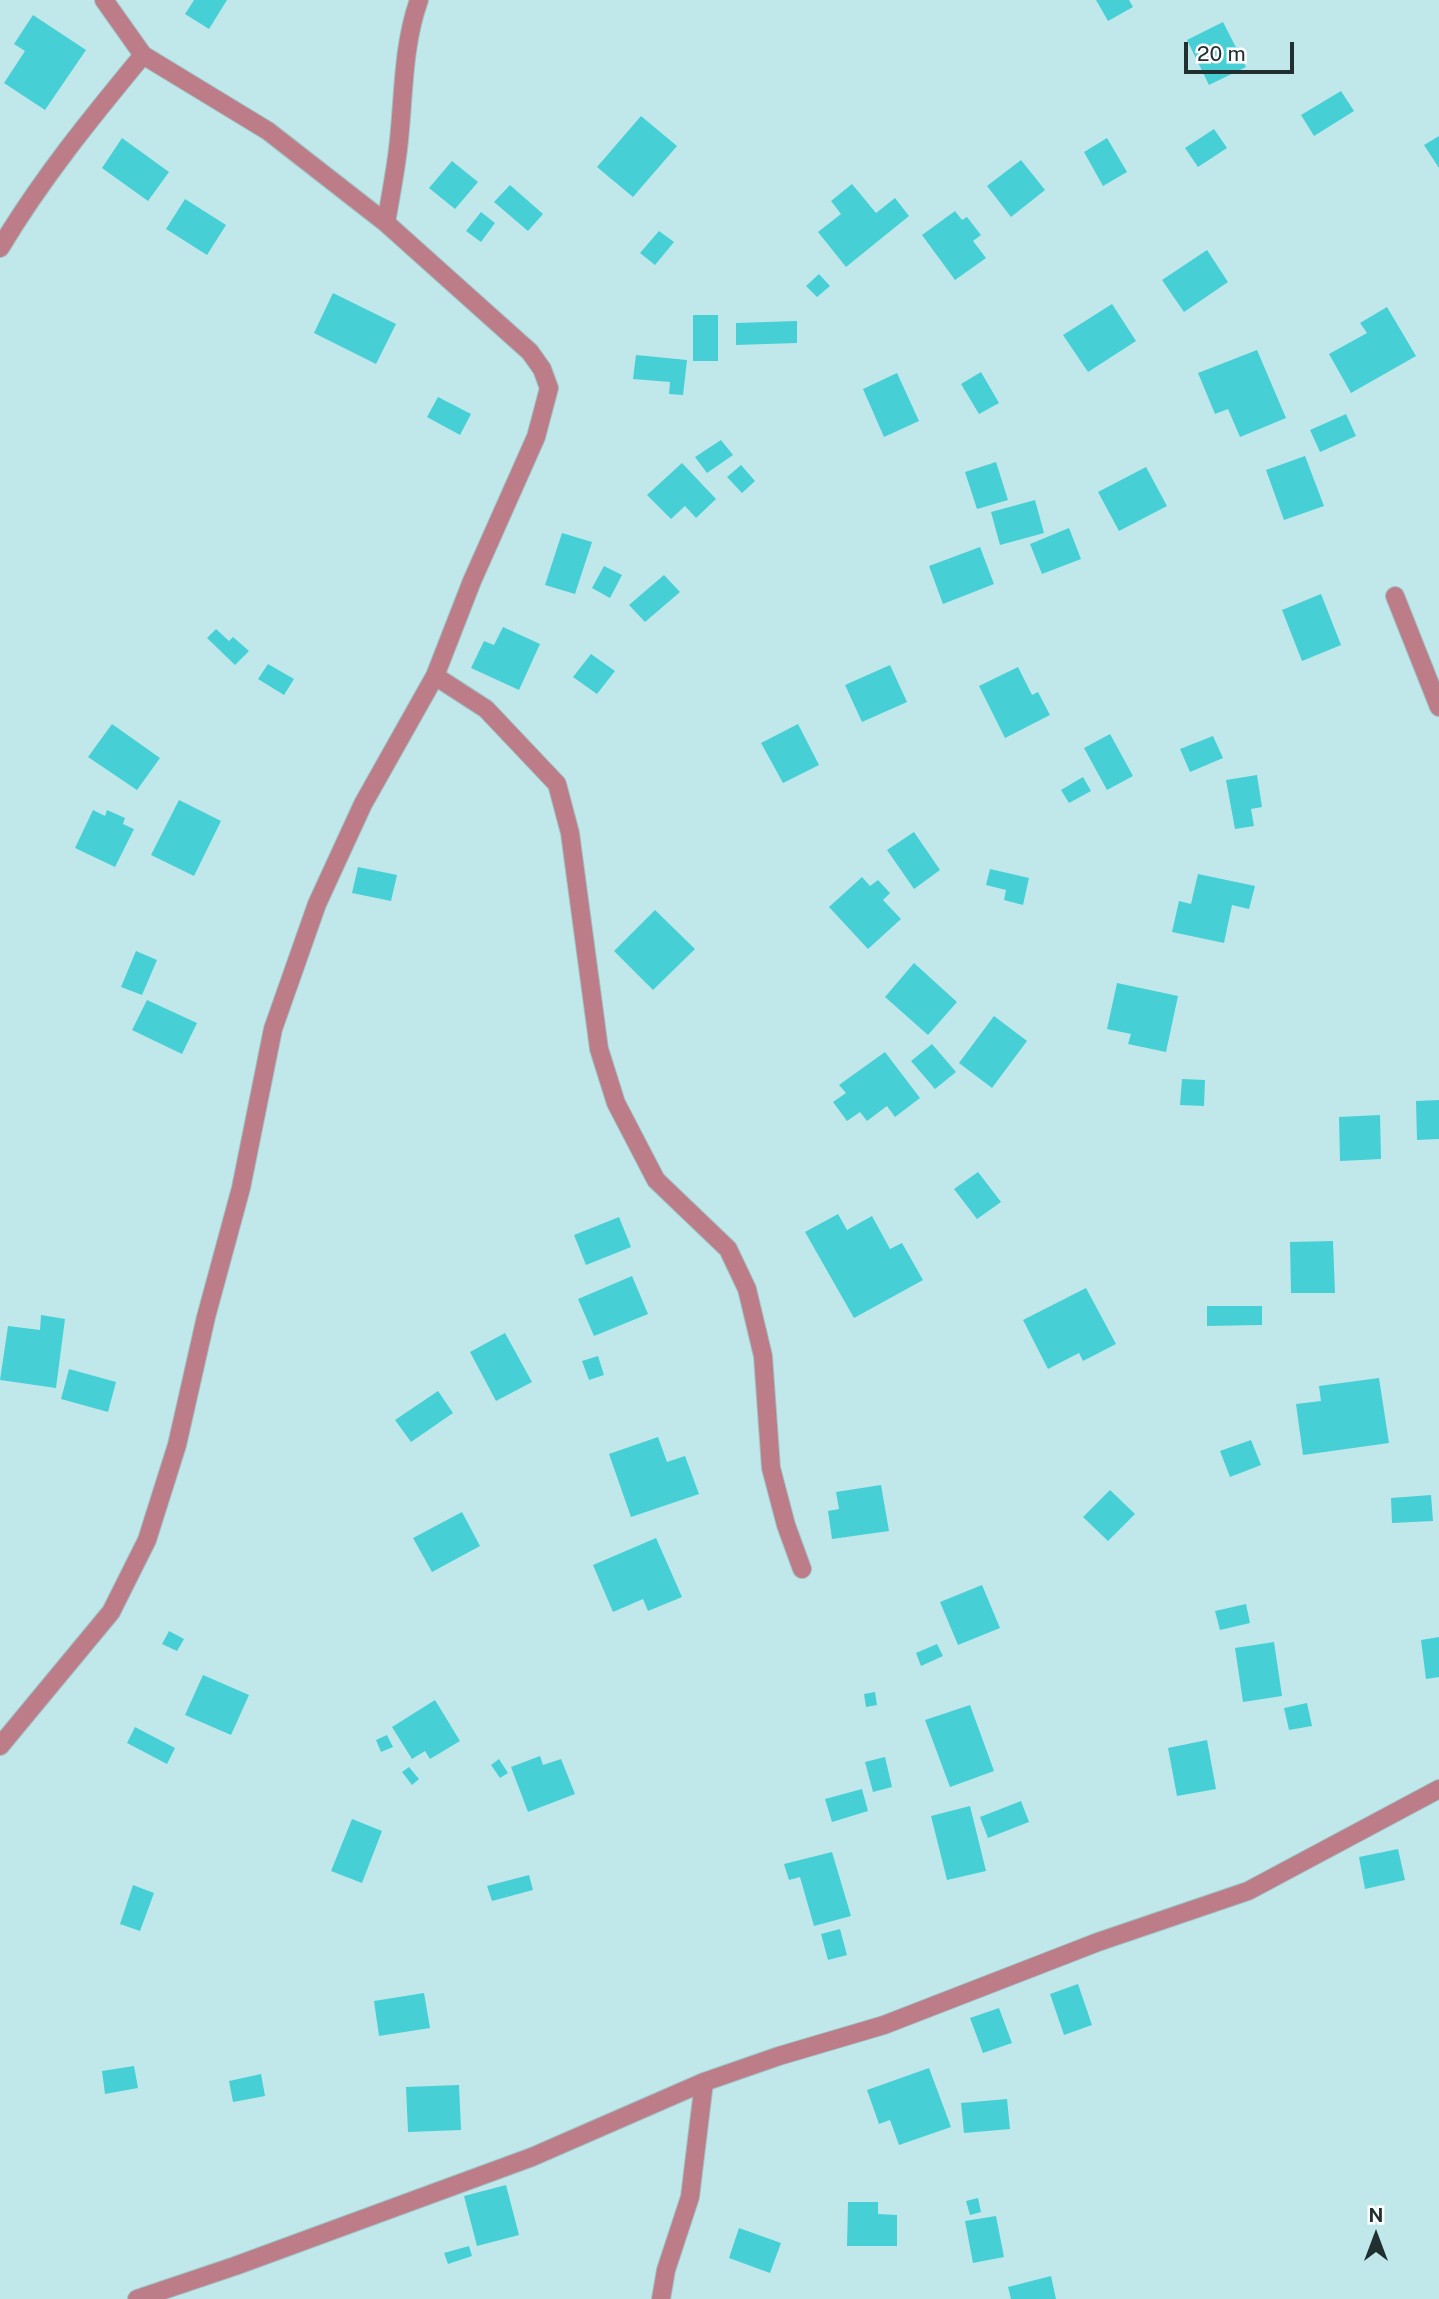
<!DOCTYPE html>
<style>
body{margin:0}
#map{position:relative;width:1439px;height:2299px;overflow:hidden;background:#c0e8ea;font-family:"Public Sans",sans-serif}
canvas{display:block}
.north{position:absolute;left:1341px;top:2201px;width:70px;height:70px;-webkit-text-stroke:5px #fff;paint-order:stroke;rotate:0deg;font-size:19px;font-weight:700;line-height:28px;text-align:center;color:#202f30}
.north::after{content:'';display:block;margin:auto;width:24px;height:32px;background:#202f30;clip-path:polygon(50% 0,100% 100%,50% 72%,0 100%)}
.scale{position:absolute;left:1184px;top:42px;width:110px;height:32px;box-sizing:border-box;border:4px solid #202f30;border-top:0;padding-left:9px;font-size:21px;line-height:24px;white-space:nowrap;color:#202f30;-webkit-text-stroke:5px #fff;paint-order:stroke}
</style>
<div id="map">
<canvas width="1439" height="2299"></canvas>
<div class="north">N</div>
<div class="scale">20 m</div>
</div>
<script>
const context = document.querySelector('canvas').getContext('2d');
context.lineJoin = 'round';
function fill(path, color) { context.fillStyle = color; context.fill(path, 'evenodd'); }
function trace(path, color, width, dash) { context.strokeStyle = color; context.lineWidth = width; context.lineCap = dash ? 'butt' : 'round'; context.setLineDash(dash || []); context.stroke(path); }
fill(new Path2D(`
 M194 0H227L209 29 185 14Z
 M1096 0H1129L1133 7 1108 21Z
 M33 15 86 50 45 110 4 83 25 51 14 44Z
 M1223 22 1246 67 1209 85 1187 40Z
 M1341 91 1354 111 1314 136 1301 115Z
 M641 116 677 146 633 197 597 167Z
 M1214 129 1227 148 1198 167 1185 148Z
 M1439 136V168L1424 145Z
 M122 138 169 172 148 201 102 168Z
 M1107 138 1127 172 1103 186 1084 152Z
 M1021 160 1045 190 1011 217 987 186Z
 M452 161 478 182 455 209 429 188Z
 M852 184 876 213 895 198 909 216 846 267 818 232 841 214 831 201Z
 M510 185 543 214 528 231 494 202Z
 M185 199 226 225 207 255 166 229Z
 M955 211 962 220 967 217 981 235 973 241 986 258 955 280 922 235Z
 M481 212 495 223 481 242 466 231Z
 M659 231 674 242 655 265 640 253Z
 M1207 250 1228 282 1184 312 1162 280Z
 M819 274 830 286 817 297 806 286Z
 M333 293 396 324 376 364 314 333Z
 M1112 304 1136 341 1088 372 1063 335Z
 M1387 307 1416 356 1351 393 1329 354 1367 333 1360 323Z
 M693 315H718V361H693Z
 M797 321V343L736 345V323Z
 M1257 350 1286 418 1240 437 1228 409 1215 414 1198 373Z
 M636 355 687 360 683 395 669 394 670 382 633 379Z
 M981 372 999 403 979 414 961 384Z
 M897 373 919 421 884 437 863 389Z
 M438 397 471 414 460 435 427 417Z
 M1346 414 1356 436 1320 452 1310 430Z
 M721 440 733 455 707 473 695 457Z
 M1305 456 1324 506 1284 520 1266 470Z
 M996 462 1008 500 977 509 965 472Z
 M682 463 716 499 696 518 685 506 671 519 647 495Z
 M741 465 755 481 742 493 727 477Z
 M1146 467 1167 506 1119 531 1098 492Z
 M1035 500 1044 533 1000 545 991 512Z
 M1069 528 1081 559 1042 574 1030 544Z
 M562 533 592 542 575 594 545 585Z
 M980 547 994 584 943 604 929 566Z
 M604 566 622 575 610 598 592 588Z
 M664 575 680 592 645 622 629 605Z
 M1321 594 1341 645 1302 661 1282 610Z
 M503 627 540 644 519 690 471 668 484 641 494 645Z
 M216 629 229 641 233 637 249 651 235 665 207 638Z
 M591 654 615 671 597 694 573 677Z
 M268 664 294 679 284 695 258 679Z
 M890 665 907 702 862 722 845 685Z
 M1018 667 1032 695 1038 692 1050 715 1005 738 979 686Z
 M112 724 160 758 137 790 88 757Z
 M798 724 819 765 783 783 761 743Z
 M1110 734 1133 776 1107 790 1084 748Z
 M1213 736 1223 758 1190 772 1180 749Z
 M1257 775 1262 807 1251 809 1254 826 1235 829 1226 780Z
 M1083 777 1091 791 1069 803 1061 790Z
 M179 800 221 821 194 876 151 855Z
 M93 810 105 816 107 810 125 818 123 824 134 829 115 867 75 848Z
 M914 832 940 870 914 889 887 850Z
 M358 867 397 875 391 901 352 893Z
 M990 869 1029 878 1023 905 1004 900 1006 890 986 885Z
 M1198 874 1255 886 1249 909 1232 905 1224 943 1172 932 1179 901 1191 904Z
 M862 877 870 886 878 880 890 893 883 900 901 919 868 949 829 907Z
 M655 910 695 949 653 990 614 951Z
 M136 951 157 960 142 995 121 987Z
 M914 963 957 1002 928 1035 885 997Z
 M1117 983 1178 996 1166 1052 1128 1044 1131 1034 1107 1029Z
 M147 1000 197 1023 182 1054 132 1030Z
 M994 1016 1027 1041 992 1088 959 1063Z
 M932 1044 956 1072 935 1089 911 1061Z
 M885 1052 920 1098 895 1117 887 1106 867 1121 860 1112 847 1121 833 1102 846 1093 839 1085Z
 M1182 1079 1205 1080 1204 1106 1180 1105Z
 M1439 1100V1139L1417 1140 1416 1101Z
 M1380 1115 1381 1159 1340 1161 1339 1117Z
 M978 1172 1001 1202 977 1219 954 1189Z
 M838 1214 847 1230 872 1216 890 1249 902 1243 923 1280 854 1318 805 1232Z
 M619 1217 631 1247 586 1265 574 1235Z
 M1333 1241 1335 1293H1291L1290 1242Z
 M632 1276 648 1314 594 1336 578 1299Z
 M1086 1288 1116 1344 1083 1361 1079 1353 1048 1369 1023 1320Z
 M1207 1306H1262V1325L1207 1326Z
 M41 1315 65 1319 56 1388 0 1380 8 1326 40 1330Z
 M505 1333 532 1382 496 1401 470 1352Z
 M598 1356 604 1375 589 1380 582 1361Z
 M69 1369 116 1382 108 1412 61 1399Z
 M1379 1378 1389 1443 1303 1455 1296 1404 1321 1401 1319 1386Z
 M438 1391 453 1413 411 1442 395 1420Z
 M658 1437 667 1462 685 1456 699 1494 631 1517 609 1454Z
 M1251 1440 1261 1465 1230 1477 1220 1451Z
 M881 1485 889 1531 832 1539 828 1511 839 1509 836 1492Z
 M1110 1490 1135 1514 1108 1541 1083 1517Z
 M1431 1495 1433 1521 1392 1523 1391 1498Z
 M462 1512 480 1546 432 1572 413 1538Z
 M656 1538 682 1597 648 1611 643 1599 613 1612 593 1565Z
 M982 1585 1000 1628 958 1645 940 1602Z
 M1246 1604 1250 1623 1220 1630 1215 1611Z
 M169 1631 184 1639 177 1651 162 1644Z
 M1439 1637V1677L1426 1679 1421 1640Z
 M1274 1642 1282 1696 1243 1702 1235 1648Z
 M937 1644 943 1656 921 1666 916 1653Z
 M203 1675 249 1695 231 1735 185 1715Z
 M875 1692 877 1705 866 1707 864 1694Z
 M435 1700 460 1741 430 1759 425 1751 412 1759 392 1727Z
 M1307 1703 1312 1726 1289 1730 1284 1708Z
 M970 1705 994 1771 950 1787 925 1720Z
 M135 1727 175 1748 167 1764 127 1743Z
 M387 1735 393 1747 381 1752 376 1740Z
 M1207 1740 1216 1789 1177 1796 1168 1748Z
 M540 1756 543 1765 561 1759 575 1794 528 1812 511 1767Z
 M885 1757 892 1787 873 1792 865 1762Z
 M499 1759 508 1773 500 1778 491 1765Z
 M409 1767 419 1779 412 1785 402 1772Z
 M862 1789 868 1811 832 1822 825 1799Z
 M1021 1801 1029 1822 988 1838 980 1817Z
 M970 1806 986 1871 947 1880 931 1816Z
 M352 1819 382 1831 362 1883 331 1871Z
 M1398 1849 1405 1880 1365 1889 1359 1857Z
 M832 1852 851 1916 814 1926 800 1877 789 1880 784 1864Z
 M529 1875 533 1890 492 1901 487 1886Z
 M133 1885 154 1893 140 1931 120 1924Z
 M840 1929 847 1955 828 1960 821 1934Z
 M1078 1984 1092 2025 1064 2035 1050 1994Z
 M424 1993 430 2028 379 2036 374 2001Z
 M999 2008 1012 2043 983 2053 970 2018Z
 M134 2066 138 2088 105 2094 102 2071Z
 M929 2068 951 2127 899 2145 890 2120 879 2124 867 2090Z
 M261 2074 265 2096 233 2102 229 2081Z
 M459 2085 461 2130 408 2132 406 2087Z
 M1007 2099 1010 2129 964 2133 961 2103Z
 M506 2185 519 2235 477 2246 464 2196Z
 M978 2198 981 2212 970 2215 966 2201Z
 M848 2202H878V2214L897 2215V2246H847Z
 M996 2216 1004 2257 973 2263 965 2221Z
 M739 2228 781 2243 770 2273 729 2258Z
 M469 2246 472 2256 448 2264 444 2253Z
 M1051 2276 1056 2299H1011L1008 2287Z`), '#47cfd6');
const street = new Path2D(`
 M386 223C390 199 395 174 398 149 404 100 402 47 419 0
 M0 248C42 178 91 118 143 55
 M1395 596 1439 707
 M435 676 486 709 557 784 570 833 599 1049 616 1103 656 1180 728 1249 747 1289 763 1356 771 1468 786 1525 802 1569
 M0 1746 111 1612 147 1540 177 1445 206 1317 241 1188 273 1029 317 904 363 804 435 676 472 581 536 437 549 388 542 369 530 352 386 223 268 131 143 55 104 0
 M137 2299 235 2266 532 2157 704 2082 779 2056 884 2025 1098 1942 1248 1891 1439 1789
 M661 2299 666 2270 690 2197 704 2082`);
trace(street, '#a0c3c5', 20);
trace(street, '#bc7d89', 18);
</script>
